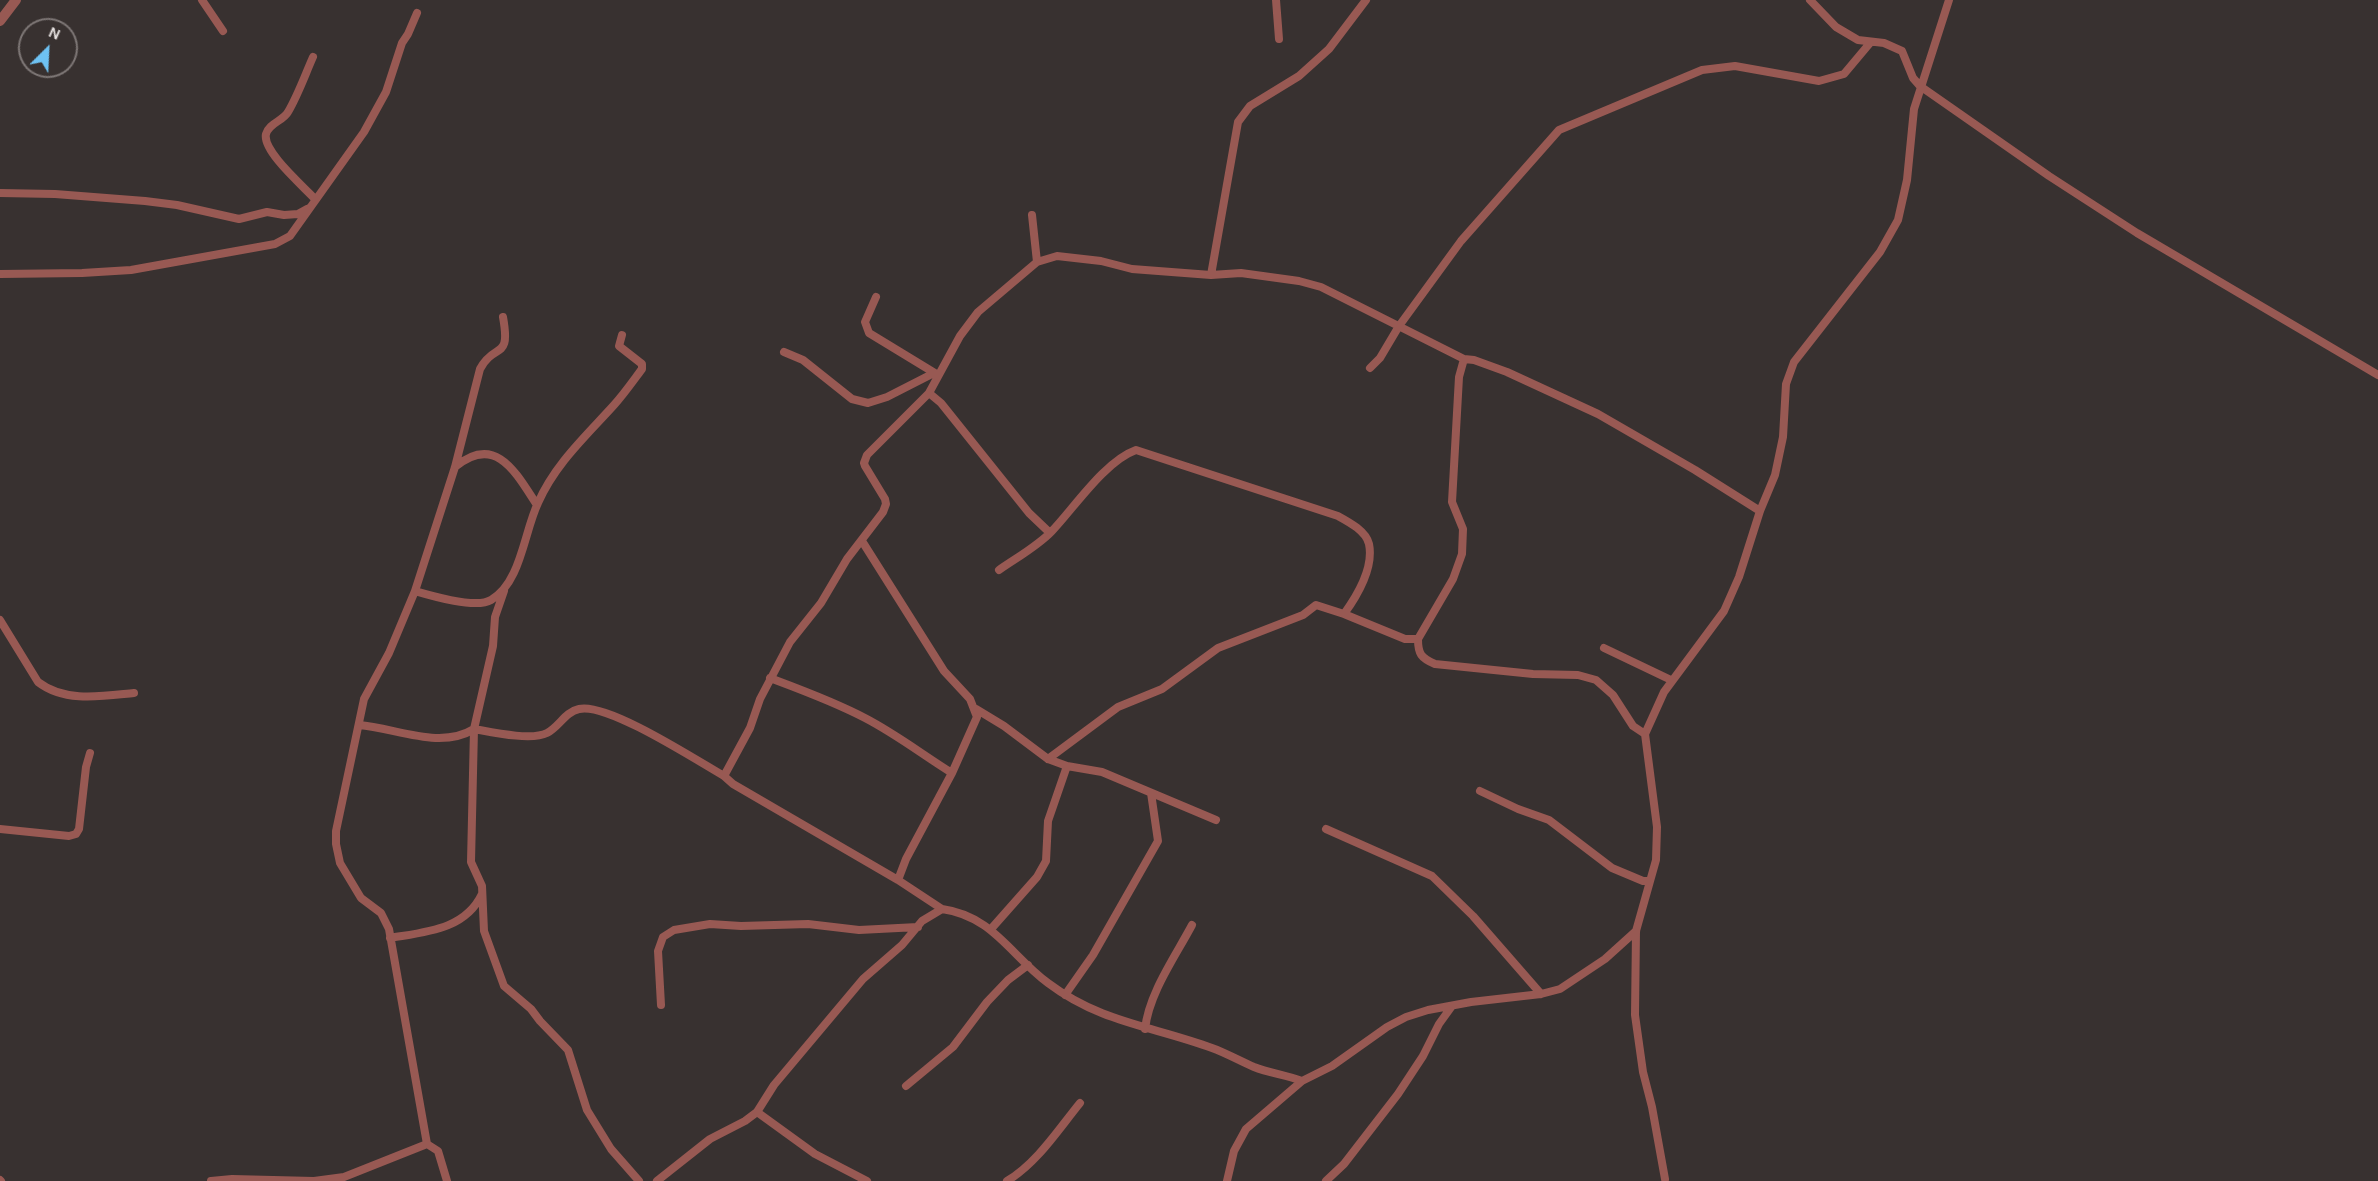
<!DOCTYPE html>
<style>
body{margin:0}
#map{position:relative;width:2378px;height:1181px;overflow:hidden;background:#383130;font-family:Karla,sans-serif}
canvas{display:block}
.north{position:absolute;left:18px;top:18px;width:60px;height:60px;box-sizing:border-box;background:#383130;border:2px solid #7e7776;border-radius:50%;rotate:24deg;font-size:16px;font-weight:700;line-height:24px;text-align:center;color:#e6e1e0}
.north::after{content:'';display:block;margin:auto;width:21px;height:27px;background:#6ec2f3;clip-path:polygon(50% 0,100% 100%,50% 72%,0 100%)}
</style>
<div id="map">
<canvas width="2378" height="1181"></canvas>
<div class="north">N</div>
</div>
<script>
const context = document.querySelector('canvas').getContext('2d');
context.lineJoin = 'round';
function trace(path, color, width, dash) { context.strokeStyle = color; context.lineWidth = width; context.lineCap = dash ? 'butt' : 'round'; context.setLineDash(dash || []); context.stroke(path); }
trace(new Path2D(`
 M202 0 223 31
 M1276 0 1279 39
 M1810 0 1836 27 1858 40 1884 43 1902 51 1913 78 1920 86 2049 176 2137 233 2378 375
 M313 57C305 75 298 95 288 112 283 121 269 123 266 134 262 151 303 186 315 199
 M0 193 55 194 145 201 177 205 239 219 267 212 284 215 298 214 307 209
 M1032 215 1037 262
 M0 274 82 273 131 270 275 244 290 236 364 132 386 92 402 43 408 34 417 13
 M1211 275 1238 122 1250 106 1299 76 1329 49 1366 0
 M876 297 865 322 869 333 938 375
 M784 352 803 360 852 399 868 403 887 397 934 373
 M1370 368 1380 358 1399 326 1461 241 1559 130 1702 70 1735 66 1819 81 1844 74 1870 43
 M929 393 941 403 1029 513 1050 533
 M455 467C496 433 516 473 537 505
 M862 541 944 671 970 699 977 717 952 773 906 859 898 880
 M999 570C1016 558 1038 546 1052 531 1074 508 1105 461 1136 450L1338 516C1349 522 1366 531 1369 544 1374 568 1357 596 1344 614
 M415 591C432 596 476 609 491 600 521 583 524 532 538 503 555 464 586 436 614 405 624 394 633 381 642 369V364L619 346 622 335
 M504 591 495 617 493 646 474 729 471 862 482 886 484 931 504 986 531 1009 540 1021 568 1050 587 1110 611 1149 639 1181
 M0 620 38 682C65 703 103 696 134 693
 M1418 639C1418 654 1421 658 1435 664L1533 674 1578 675 1596 680 1613 695 1633 726 1645 734
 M1604 648 1671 680
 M770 678C802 690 835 702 865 718 896 734 923 755 952 773
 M976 709 1004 726 1048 759 1067 766 1102 772 1216 820
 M359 725C396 728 440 750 474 729 491 732 531 741 547 733 559 727 565 712 579 709 607 702 696 760 724 776L733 784 898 880 942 909
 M1048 759 1118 707 1162 689 1218 648 1303 615 1316 605 1344 614 1405 639H1418L1453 579 1462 554 1463 529 1452 502 1459 377 1464 359
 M724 776 750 728 760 699 790 642 821 603 847 559 883 512 886 504 885 499 865 466 864 463 867 455 929 393 960 336 978 312 1037 262 1057 256 1101 261 1132 269 1211 275 1241 273 1299 281 1321 287 1464 359 1474 360 1507 372 1598 414 1695 470 1760 511
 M1480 791 1518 809 1549 820 1612 868 1643 881H1650
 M0 829 69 836 76 834 79 829 86 767 90 753
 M1326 829 1432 876 1473 916 1541 994
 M991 929 1037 877 1046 861 1048 821 1067 766
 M390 938C425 932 465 930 482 894
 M1065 995 1093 955 1158 841 1151 793
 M661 1005 658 951 663 937 674 930 710 924 741 926 808 924 859 930 918 927
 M1145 1029C1149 993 1175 957 1192 925
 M906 1086 953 1047 987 1002 1008 980 1028 965
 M757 1112 815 1154 867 1181
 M427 1144 389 929 381 913 361 898 340 863 336 844V831L364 699 389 653 415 591 455 467 480 369C495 341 511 362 503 317
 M1665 1179 1652 1107 1643 1072 1635 1015 1636 931 1656 860 1657 827 1645 734 1664 692 1724 611 1739 577 1760 511 1775 475 1783 437 1786 384 1794 362 1880 252 1898 220 1907 180 1914 109 1949 0
 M0 1180 1 1181
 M211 1181 232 1179 314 1181 344 1177 427 1144 438 1151 447 1181
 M657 1181 710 1139 745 1121 757 1112 774 1085 863 979 902 945 922 921 942 909C993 916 1011 956 1048 983 1101 1023 1153 1026 1212 1048 1226 1053 1240 1061 1254 1067 1269 1073 1286 1075 1302 1081L1332 1066 1387 1027 1406 1017 1428 1010 1471 1002 1541 994 1560 989 1605 959 1636 931
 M1007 1181C1037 1163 1058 1130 1080 1103
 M1227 1181 1234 1151 1246 1129 1302 1081
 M1326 1181 1344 1164 1398 1094 1423 1056 1439 1024 1452 1006`), '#985953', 8);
trace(new Path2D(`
 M0 21 16 0`), '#985953', 10);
</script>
